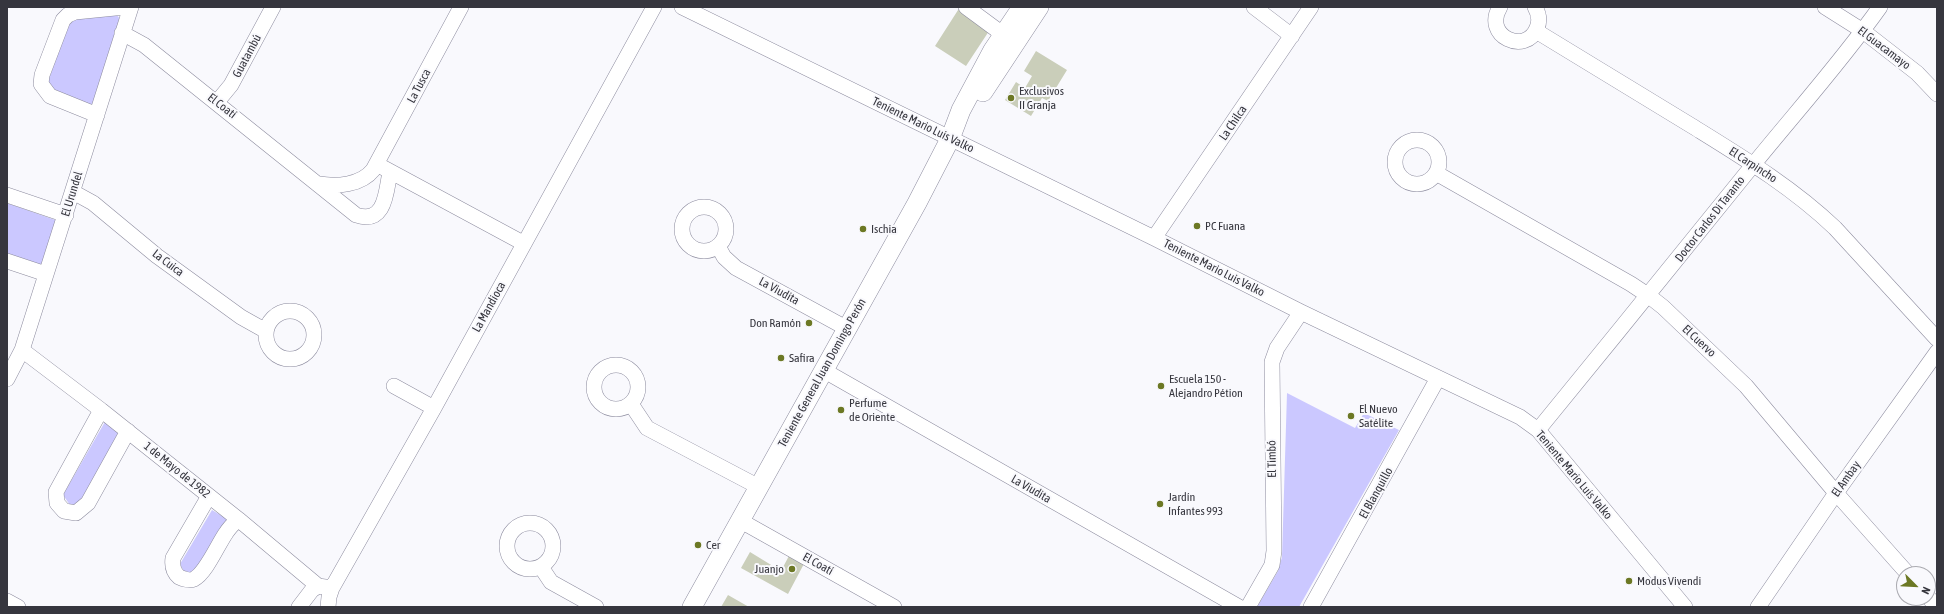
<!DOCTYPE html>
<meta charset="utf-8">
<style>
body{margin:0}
#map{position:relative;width:1944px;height:614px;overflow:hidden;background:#f9f9fd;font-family:"Asap Condensed",sans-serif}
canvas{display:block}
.frame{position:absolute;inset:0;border:8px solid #36363e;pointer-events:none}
.north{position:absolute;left:1896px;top:566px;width:40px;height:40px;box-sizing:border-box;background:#f9f9fd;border:1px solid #ababb1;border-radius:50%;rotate:114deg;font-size:11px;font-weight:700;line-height:16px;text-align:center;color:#36363e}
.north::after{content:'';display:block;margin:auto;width:14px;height:18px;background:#6c7824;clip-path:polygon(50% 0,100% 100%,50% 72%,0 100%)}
</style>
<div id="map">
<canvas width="1944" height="614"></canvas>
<div class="frame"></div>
<div class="north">N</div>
</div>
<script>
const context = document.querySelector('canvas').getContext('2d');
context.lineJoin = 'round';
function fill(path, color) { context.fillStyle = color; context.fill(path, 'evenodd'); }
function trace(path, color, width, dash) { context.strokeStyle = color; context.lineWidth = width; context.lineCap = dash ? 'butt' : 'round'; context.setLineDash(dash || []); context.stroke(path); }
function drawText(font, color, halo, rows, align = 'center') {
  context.font = font + ' "Asap Condensed",sans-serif'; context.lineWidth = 4; context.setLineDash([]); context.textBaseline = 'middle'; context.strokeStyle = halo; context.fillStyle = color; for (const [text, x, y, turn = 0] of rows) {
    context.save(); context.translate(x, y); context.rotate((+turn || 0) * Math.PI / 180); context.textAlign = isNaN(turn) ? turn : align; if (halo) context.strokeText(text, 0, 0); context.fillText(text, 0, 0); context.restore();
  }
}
fill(new Path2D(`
 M116 14 120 19 98 103 91 105 53 91 49 84V78L69 23 77 16Z
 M7 203 58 221 45 262 40 266 7 255Z
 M1287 393 1355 428 1364 413 1399 430 1299 607H1257L1278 571 1282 557Z
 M106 420 121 433 82 503 72 508 63 495Z
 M212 510 227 519 206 558 190 574 183 570 180 564Z`), '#cbc8ff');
fill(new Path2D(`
 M960 7 991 28 966 66 935 46Z
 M1036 51 1067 70 1048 101 1042 98 1031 116 1005 100 1016 82 1025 88 1032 76 1024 71Z
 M750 552 781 571 791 552 806 560 788 594 741 568Z
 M728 595 749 607H721Z`), '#caceba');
const minor = new Path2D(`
 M682 7 1154 238 1301 312 1520 417 1538 430 1685 607
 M966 7 1012 41
 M1254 7 1292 36
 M1500 7C1482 36 1526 56 1537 28 1540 21 1539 14 1535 7
 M1825 7 1863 31 1917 73 1937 94
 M1536 31C1588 63 1640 94 1692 126 1742 157 1792 187 1835 228L1937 339
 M122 33 144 45 356 215C386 225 386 191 390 172
 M217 102 231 85 273 7
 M97 115 50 96 41 84 42 75 63 20 68 15 75 12 125 7
 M1395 162a22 22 0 1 1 44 0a22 22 0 1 1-44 0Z
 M382 167 523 243
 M1436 173 1631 284 1649 296 1663 307 1746 386 1836 493 1908 574
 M319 184C337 187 361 185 373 170L461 7
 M73 192 93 203 157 256 241 317 266 331
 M7 195 66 215
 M682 229a22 22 0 1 1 44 0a22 22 0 1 1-44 0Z
 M1154 238 1311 7
 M718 246 724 257 736 268 846 328
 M7 261 46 274
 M266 335a24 24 0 1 1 48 0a24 24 0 1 1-48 0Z
 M22 350 101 410 238 519 318 586 332 588
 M594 387a22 22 0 1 1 44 0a22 22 0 1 1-44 0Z
 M823 370 1239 607
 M7 379 22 350 131 7
 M394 386 434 408
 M631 404 647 428 759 487
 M101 410 56 492 57 503 64 511 76 513 88 503 128 431
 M1538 430C1610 342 1682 253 1753 165 1796 112 1841 62 1880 7
 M209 496 173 558C172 565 173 572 179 577 183 579 190 581 194 579 206 573 218 544 226 533 229 528 234 523 238 519
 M741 521 894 607
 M507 546a23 23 0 1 1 46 0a23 23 0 1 1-46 0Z
 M541 567 551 582 596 607
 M1928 597 1937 607
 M7 601 18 607
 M299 607 312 590 318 586
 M328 607 329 597 332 588 434 408 654 7
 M1248 607 1272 565 1274 551 1272 362 1277 348 1301 312
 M1311 607 1438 378
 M1758 607 1836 493 1937 352`);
const major = new Path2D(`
 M983 92 1039 7
 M692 607 917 203 950 139 961 110 993 50 1022 7`);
trace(minor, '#8d8c9f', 16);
trace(major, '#8d8c9f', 20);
trace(minor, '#fff', 15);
trace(major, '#fff', 19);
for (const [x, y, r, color] of [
 [1011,98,4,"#6c7824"],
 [1197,226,4,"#6c7824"],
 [863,229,4,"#6c7824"],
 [809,323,4,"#6c7824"],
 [781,358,4,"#6c7824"],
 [1161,386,4,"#6c7824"],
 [841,410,4,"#6c7824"],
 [1351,416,4,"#6c7824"],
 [1160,504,4,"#6c7824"],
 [698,545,4,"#6c7824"],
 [792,569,4,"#6c7824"],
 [1629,581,4,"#6c7824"]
]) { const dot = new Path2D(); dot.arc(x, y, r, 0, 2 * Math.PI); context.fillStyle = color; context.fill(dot); trace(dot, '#f9f9fd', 1.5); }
drawText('12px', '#36363e', '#f9f9fd', [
 ["El Guacamayo",1884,48,37],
 ["Guatambú",247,56,-62],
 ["La Tusca",419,86,-62],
 ["El Coatí",222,106,38],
 ["La Chilca",1233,123,-56],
 ["Teniente Mario Luis Valko",923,125,26],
 ["El Carpincho",1753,165,33],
 ["El Urundel",72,194,-73],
 ["Doctor Carlos Di Taranto",1710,219,-52],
 ["La Cuica",168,263,37],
 ["Teniente Mario Luis Valko",1214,268,27],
 ["La Viudita",779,291,29],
 ["La Mandioca",489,307,-61],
 ["El Cuervo",1699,341,43],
 ["Teniente General Juan Domingo Perón",822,373,-61],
 ["El Timbó",1272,459,-91],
 ["1 de Mayo de 1982",177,470,39],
 ["Teniente Mario Luis Valko",1574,475,50],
 ["El Ambay",1846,479,-55],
 ["La Viudita",1031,489,30],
 ["El Blanquillo",1376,493,-61],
 ["El Coatí",818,564,29]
]);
drawText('12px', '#36363e', '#f9f9fd', [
 ["Exclusivos",1019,91],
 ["II Granja",1019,105],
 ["PC Fuana",1205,226],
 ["Ischia",871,229],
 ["Don Ramón",801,323,"right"],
 ["Safira",789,358],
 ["Escuela 150 -",1169,379],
 ["Alejandro Pétion",1169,393],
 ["Perfume",849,403],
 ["de Oriente",849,417],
 ["El Nuevo",1359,409],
 ["Satélite",1359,423],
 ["Jardín",1168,497],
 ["Infantes 993",1168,511],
 ["Cer",706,545],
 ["Juanjo",784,569,"right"],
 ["Modus Vivendi",1637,581]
], 'left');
</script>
